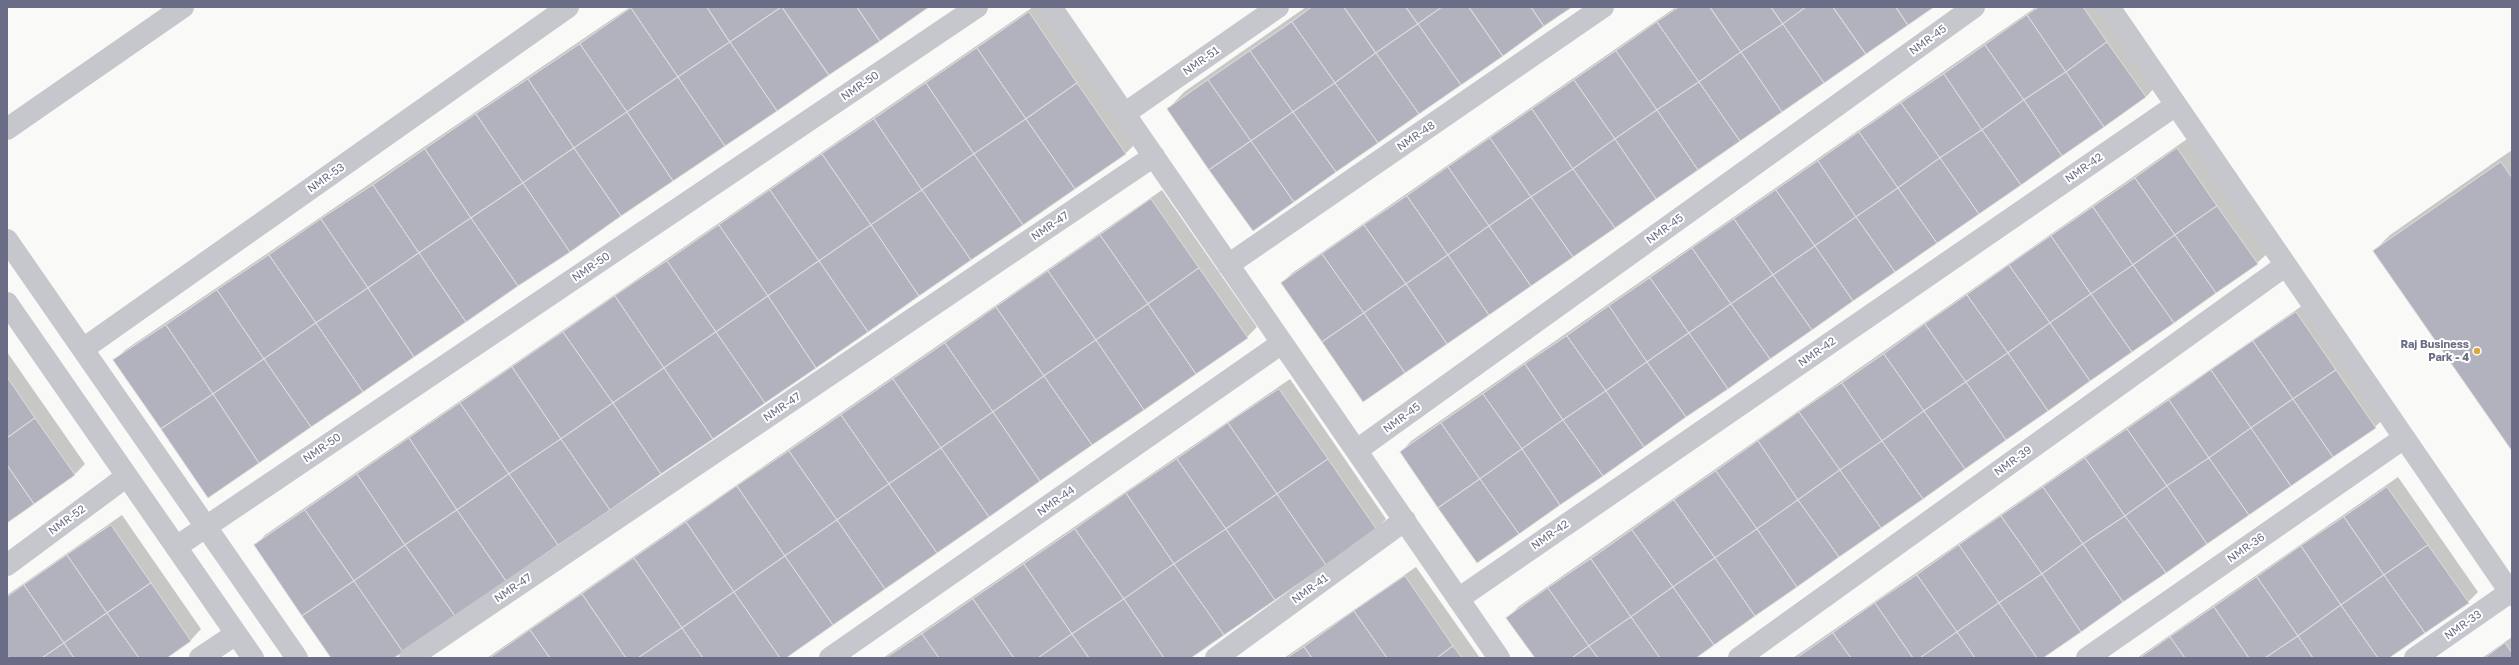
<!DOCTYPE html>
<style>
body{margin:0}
#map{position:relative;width:2519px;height:665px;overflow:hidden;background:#f9faf8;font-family:"Golos Text",sans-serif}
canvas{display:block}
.frame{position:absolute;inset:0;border:8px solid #6b6d86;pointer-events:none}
</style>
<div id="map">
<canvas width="2519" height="665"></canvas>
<div class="frame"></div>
</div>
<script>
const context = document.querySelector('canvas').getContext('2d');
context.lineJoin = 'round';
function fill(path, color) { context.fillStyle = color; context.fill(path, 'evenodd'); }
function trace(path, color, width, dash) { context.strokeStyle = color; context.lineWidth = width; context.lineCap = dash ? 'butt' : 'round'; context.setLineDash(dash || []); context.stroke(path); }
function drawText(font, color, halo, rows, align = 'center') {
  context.font = font + ' "Golos Text",sans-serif'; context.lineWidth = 4; context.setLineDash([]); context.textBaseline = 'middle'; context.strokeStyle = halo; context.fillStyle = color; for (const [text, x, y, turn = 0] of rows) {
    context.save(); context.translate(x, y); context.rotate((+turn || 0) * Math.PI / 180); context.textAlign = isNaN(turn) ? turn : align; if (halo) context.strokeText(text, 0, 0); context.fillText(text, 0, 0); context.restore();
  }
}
fill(new Path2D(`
 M630 7H928L115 360 125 350Z
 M1033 7H1043L1136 143 1126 153 392 658H333L255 546 265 535Z
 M1306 7H1570L1168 109 1184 92Z
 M1676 7H1932L1282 283 1292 273Z
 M2036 7H2100L2156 86 2146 97 1401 452 1411 441Z
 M2187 139 2268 253 2257 263 1693 658H1536L1508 618 1518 607Z
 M2512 150V449L2374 251 2390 235Z
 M1162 190 1257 327 1247 337 784 658H487Z
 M2306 303 2385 417 2375 427 2042 658H1793Z
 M7 352 85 464 75 474 7 521Z
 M1290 379 1386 519 1376 529 1189 658H883Z
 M2398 477 2478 592 2468 602 2388 658H2137Z
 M122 515 201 629 191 640 164 658H7V595Z
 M1416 567 1480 658H1284Z
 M2512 637V658H2482Z`), '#0003');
const building = new Path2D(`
 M633 7H707L730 42 678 77 631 8Z
 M707 7H781L730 42Z
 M782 7H857L880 41 829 75Z
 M782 7 829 75 777 111 730 42Z
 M857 7H929L880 41Z
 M1312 7H1344L1376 53 1335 83 1292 22Z
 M1344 7H1406L1418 24 1376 53Z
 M1406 7H1442L1418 24Z
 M1442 7H1469L1503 56 1461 85 1418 24Z
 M1469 7H1531L1544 26 1503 56Z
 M1531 7H1572L1544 26Z
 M1679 7H1710L1741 52 1699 82 1657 22Z
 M1710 7H1771L1783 24 1741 52Z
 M1771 7H1806L1783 24Z
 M1806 7H1833L1866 54 1824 83 1783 24Z
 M1833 7H1896L1908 25 1866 54Z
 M1896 7H1934L1908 25Z
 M2039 7H2083L2107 42 2066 72 2027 15Z
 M631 8 678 77 627 112 580 44Z
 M1029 12 1077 83 1026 119 977 48Z
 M2027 15 2066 72 2024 100 1985 45Z
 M1292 22 1335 83 1293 112 1250 51Z
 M1657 22 1699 82 1657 110 1616 51Z
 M1418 24 1461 85 1419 114 1376 53Z
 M1783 24 1824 83 1782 112 1741 52Z
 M730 42 777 111 725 146 678 77Z
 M2107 42 2146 97 2104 127 2066 72Z
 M580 44 627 112 574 148 528 79Z
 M1985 45 2024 100 1982 130 1944 74Z
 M977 48 1026 119 974 154 926 83Z
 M1250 51 1293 112 1251 141 1208 80Z
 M1616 51 1657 110 1615 139 1574 80Z
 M1741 52 1782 112 1740 141 1699 82Z
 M1376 53 1419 114 1378 143 1335 83Z
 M2066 72 2104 127 2062 156 2024 100Z
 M1944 74 1982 130 1940 158 1901 103Z
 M678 77 725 146 673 181 627 112Z
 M528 79 574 148 523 183 476 114Z
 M1208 80 1251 141 1209 170 1167 109Z
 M1574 80 1615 139 1573 169 1532 109Z
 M1699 82 1740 141 1698 170 1657 110Z
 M926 83 974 154 922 190 874 119Z
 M1077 83 1126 154 1075 189 1026 119Z
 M1335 83 1378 143 1336 172 1293 112Z
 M2024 100 2062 156 2021 185 1982 130Z
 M1901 103 1940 158 1898 188 1859 132Z
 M1532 109 1573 169 1531 197 1490 138Z
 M1657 110 1698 170 1656 199 1615 139Z
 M627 112 673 181 621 216 574 148Z
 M1293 112 1336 172 1294 202 1251 141Z
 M476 114 523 183 471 218 425 149Z
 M874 119 922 190 871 225 822 154Z
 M1026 119 1075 189 1023 225 974 154Z
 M1982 130 2021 185 1979 214 1940 158Z
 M1859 132 1898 188 1856 217 1818 161Z
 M1490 138 1531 197 1489 226 1448 167Z
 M1615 139 1656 199 1615 228 1573 169Z
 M1251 141 1294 202 1253 231 1209 170Z
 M574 148 621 216 570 252 523 183Z
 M2177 148 2217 206 2175 235 2135 178Z
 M425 149 471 218 419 253 373 185Z
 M822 154 871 225 819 261 770 190Z
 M974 154 1023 225 971 260 922 190Z
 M1940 158 1979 214 1937 243 1898 188Z
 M1818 161 1856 217 1815 246 1776 190Z
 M2501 162 2512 178V451L2373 251Z
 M1448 167 1489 226 1448 255 1407 196Z
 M1573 169 1615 228 1573 257 1531 197Z
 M2135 178 2175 235 2133 265 2093 207Z
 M523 183 570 252 518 286 471 218Z
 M373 185 419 253 368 288 321 219Z
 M1898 188 1937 243 1895 272 1856 217Z
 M770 190 819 261 768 296 719 225Z
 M922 190 971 260 919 296 871 225Z
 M1776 190 1815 246 1773 275 1734 219Z
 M1407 196 1448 255 1406 284 1364 225Z
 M1531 197 1573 257 1531 286 1489 226Z
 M1151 199 1199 268 1148 304 1100 235Z
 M2217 206 2258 264 2216 293 2175 235Z
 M2093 207 2133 265 2091 294 2051 236Z
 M1856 217 1895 272 1853 301 1815 246Z
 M471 218 518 286 466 322 419 253Z
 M321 219 368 288 316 323 269 255Z
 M1734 219 1773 275 1731 304 1692 248Z
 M719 225 768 296 716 332 667 261Z
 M871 225 919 296 868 332 819 261Z
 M1364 225 1406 284 1364 313 1322 254Z
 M1489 226 1531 286 1489 315 1448 255Z
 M1100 235 1148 304 1096 340 1048 271Z
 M2175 235 2216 293 2174 323 2133 265Z
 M2051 236 2091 294 2050 323 2009 265Z
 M1815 246 1853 301 1812 330 1773 275Z
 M1692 248 1731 304 1689 333 1650 278Z
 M419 253 466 322 414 357 368 288Z
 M1322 254 1364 313 1322 342 1281 283Z
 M269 255 316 323 264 359 217 290Z
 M1448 255 1489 315 1447 344 1406 284Z
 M667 261 716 332 664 368 615 296Z
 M819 261 868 332 816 368 768 296Z
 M2009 265 2050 323 2008 353 1967 295Z
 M2133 265 2174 323 2132 352 2091 294Z
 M1199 268 1248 338 1196 374 1148 304Z
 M1048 271 1096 340 1044 376 996 307Z
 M1773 275 1812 330 1770 359 1731 304Z
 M1650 278 1689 333 1647 362 1609 306Z
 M1406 284 1447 344 1405 373 1364 313Z
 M368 288 414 357 363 392 316 323Z
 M217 290 264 359 213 394 166 325Z
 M2091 294 2132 352 2090 381 2050 323Z
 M1967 295 2008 353 1966 382 1925 324Z
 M615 296 664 368 613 403 563 332Z
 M768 296 816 368 765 403 716 332Z
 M1148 304 1196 374 1144 410 1096 340Z
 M1731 304 1770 359 1728 389 1689 333Z
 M1609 306 1647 362 1606 391 1567 336Z
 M996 307 1044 376 993 412 945 343Z
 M2296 312 2336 370 2293 399 2253 341Z
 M1364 313 1405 373 1363 402 1322 342Z
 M316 323 363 392 311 427 264 359Z
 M2050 323 2090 381 2048 411 2008 353Z
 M1925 324 1966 382 1924 411 1884 354Z
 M166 325 213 394 161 429 113 360Z
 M563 332 613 403 561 439 512 367Z
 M716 332 765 403 713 439 664 368Z
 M1689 333 1728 389 1686 417 1647 362Z
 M1567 336 1606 391 1563 420 1525 364Z
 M1096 340 1144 410 1092 445 1044 376Z
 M2253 341 2293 399 2251 428 2211 370Z
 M945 343 993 412 941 448 893 379Z
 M2008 353 2048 411 2006 440 1966 382Z
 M1884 354 1924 411 1882 441 1842 383Z
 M264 359 311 427 259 463 213 394Z
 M1647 362 1686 417 1644 447 1606 391Z
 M1525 364 1563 420 1522 449 1483 394Z
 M512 367 561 439 509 474 460 403Z
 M664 368 713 439 661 474 613 403Z
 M2211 370 2251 428 2209 458 2169 400Z
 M2336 370 2376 428 2333 457 2293 399Z
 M1044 376 1092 445 1040 481 993 412Z
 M7 377 35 418 7 438Z
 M893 379 941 448 889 484 841 415Z
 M1966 382 2006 440 1965 469 1924 411Z
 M1842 383 1882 441 1840 470 1799 412Z
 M1279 389 1328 459 1277 494 1228 423Z
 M1606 391 1644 447 1603 476 1563 420Z
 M213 394 259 463 208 498 161 429Z
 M1483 394 1522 449 1480 479 1441 423Z
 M2293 399 2333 457 2291 486 2251 428Z
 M2169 400 2209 458 2167 486 2127 429Z
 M460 403 509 474 457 510 409 438Z
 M613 403 661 474 610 510 561 439Z
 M1924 411 1965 469 1923 499 1882 441Z
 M993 412 1040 481 989 517 941 448Z
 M1799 412 1840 470 1798 500 1758 441Z
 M841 415 889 484 837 520 789 451Z
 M35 418 75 475 34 504 7 465V438Z
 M1563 420 1603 476 1560 505 1522 449Z
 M1228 423 1277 494 1226 529 1177 459Z
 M1441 423 1480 479 1438 508 1400 452Z
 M2251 428 2291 486 2249 515 2209 458Z
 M2127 429 2167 486 2125 516 2085 458Z
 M409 438 457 510 405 545 357 474Z
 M561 439 610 510 558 545 509 474Z
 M1758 441 1798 500 1757 529 1716 471Z
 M1882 441 1923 499 1881 528 1840 470Z
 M941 448 989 517 937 553 889 484Z
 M1522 449 1560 505 1519 534 1480 479Z
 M789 451 837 520 785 556 737 486Z
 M2085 458 2125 516 2083 544 2043 487Z
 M2209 458 2249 515 2207 544 2167 486Z
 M1177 459 1226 529 1174 564 1126 493Z
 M1328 459 1377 530 1326 565 1277 494Z
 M7 465 34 504 7 523Z
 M1840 470 1881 528 1839 557 1798 500Z
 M1716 471 1757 529 1715 558 1674 500Z
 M357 474 405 545 354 581 305 510Z
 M509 474 558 545 506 581 457 510Z
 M1480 479 1519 534 1477 563 1438 508Z
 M889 484 937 553 885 589 837 520Z
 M737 486 785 556 734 592 686 522Z
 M2167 486 2207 544 2166 573 2125 516Z
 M2043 487 2083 544 2042 574 2001 516Z
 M2387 487 2428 545 2384 575 2344 517Z
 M1126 493 1174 564 1124 599 1075 529Z
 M1277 494 1326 565 1275 600 1226 529Z
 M1674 500 1715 558 1673 587 1632 530Z
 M1798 500 1839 557 1797 587 1757 529Z
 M305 510 354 581 302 616 254 545Z
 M457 510 506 581 455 616 405 545Z
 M2001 516 2042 574 1999 603 1959 545Z
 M2125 516 2166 573 2123 602 2083 544Z
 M2344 517 2384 575 2341 605 2301 546Z
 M837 520 885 589 833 625 785 556Z
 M686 522 734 592 682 628 634 558Z
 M111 525 151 583 107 613 67 555Z
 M1075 529 1124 599 1072 634 1024 564Z
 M1226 529 1275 600 1224 635 1174 564Z
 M1757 529 1797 587 1755 616 1715 558Z
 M1632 530 1673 587 1631 617 1591 559Z
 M2083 544 2123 602 2081 632 2042 574Z
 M405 545 455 616 403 652 354 581Z
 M1959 545 1999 603 1957 632 1917 575Z
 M2428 545 2469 603 2425 633 2384 575Z
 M2301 546 2341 605 2298 636 2257 577Z
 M67 555 107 613 64 643 24 585Z
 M785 556 833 625 786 658H780L734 592Z
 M634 558 682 628 638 658H626L582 594Z
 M1715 558 1755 616 1714 645 1673 587Z
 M1591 559 1631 617 1589 646 1548 588Z
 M1024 564 1072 634 1038 658H1014L973 599Z
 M1174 564 1224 635 1191 658H1164L1124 599Z
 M2042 574 2081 632 2043 658H2037L1999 603Z
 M1917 575 1957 632 1920 658H1913L1875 603Z
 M2384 575 2425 633 2389 658H2378L2341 605Z
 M1405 576 1453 646 1437 658H1387L1354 611Z
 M2257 577 2298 636 2265 658H2249L2214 607Z
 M354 581 403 652 394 658H331L302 616Z
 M151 583 191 641 167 658H139L107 613Z
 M24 585 64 643 42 658H9L7 655V597Z
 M1673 587 1714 645 1696 658H1660L1631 617Z
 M1548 588 1589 646 1572 658H1535L1506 618Z
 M734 592 780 658H703L682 628Z
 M582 594 626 658H550L530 630Z
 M973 599 1014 658H939L922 634Z
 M1124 599 1164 658H1089L1072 634Z
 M1875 603 1913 658H1851L1833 633Z
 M1999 603 2037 658H1975L1957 632Z
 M2341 605 2378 658H2313L2298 636Z
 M2214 607 2249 658H2185L2170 637Z
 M1354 611 1387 658H1312L1304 647Z
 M107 613 139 658H74L64 643Z
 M1631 617 1660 658H1598L1589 646Z
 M682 628 703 658H638Z
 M530 630 550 658H490Z
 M1957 632 1975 658H1920Z
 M1833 633 1851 658H1797Z
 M922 634 939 658H886Z
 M1072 634 1089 658H1038Z
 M2298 636 2313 658H2265Z
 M2170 637 2185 658H2140Z
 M64 643 74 658H42Z
 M2505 643 2512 653V658H2485Z
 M1453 646 1462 658H1437Z
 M1589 646 1598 658H1572Z
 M1304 647 1312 658H1287Z`);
fill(building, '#b1b2bd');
trace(building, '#dbdcda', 1);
trace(new Path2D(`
 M1051 7 1499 658
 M2109 7 2512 595
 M1124 114 1278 7
 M7 129 183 7
 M7 240 297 658
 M1228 265 1603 7
 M7 303 253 658
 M83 349 568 7
 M1357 450 1974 7
 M176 547 977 7
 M7 565 127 476
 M1458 599 2176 105
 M200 658 236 634
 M410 658 1154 156
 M830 658 1282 343
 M1216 658 1405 520
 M1739 658 2286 265
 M2087 658 2404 438
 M2415 658 2510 592`), '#c6c7cd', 22);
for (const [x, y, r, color] of [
 [2477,351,4,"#d6ab3b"]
]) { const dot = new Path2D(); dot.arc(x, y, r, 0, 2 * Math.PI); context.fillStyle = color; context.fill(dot); trace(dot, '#fff', 1.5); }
drawText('11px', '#6b6d86', '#fff', [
 ["NMR-45",1928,40,-36],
 ["NMR-51",1201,61,-35],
 ["NMR-50",860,86,-34],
 ["NMR-48",1416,136,-34],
 ["NMR-42",2084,168,-35],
 ["NMR-53",326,178,-35],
 ["NMR-47",1050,226,-34],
 ["NMR-45",1665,229,-36],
 ["NMR-50",591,267,-34],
 ["NMR-42",1817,352,-35],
 ["NMR-47",782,407,-34],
 ["NMR-45",1402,418,-36],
 ["NMR-50",322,448,-34],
 ["NMR-39",2013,461,-36],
 ["NMR-44",1056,501,-35],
 ["NMR-52",67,520,-36],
 ["NMR-42",1550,535,-35],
 ["NMR-36",2246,548,-35],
 ["NMR-47",513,588,-34],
 ["NMR-41",1310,589,-36],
 ["NMR-33",2463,625,-35]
]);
drawText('bold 11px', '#6b6d86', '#fff', [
 ["Raj Business",2469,345],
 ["Park - 4",2469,358]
], 'right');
</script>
